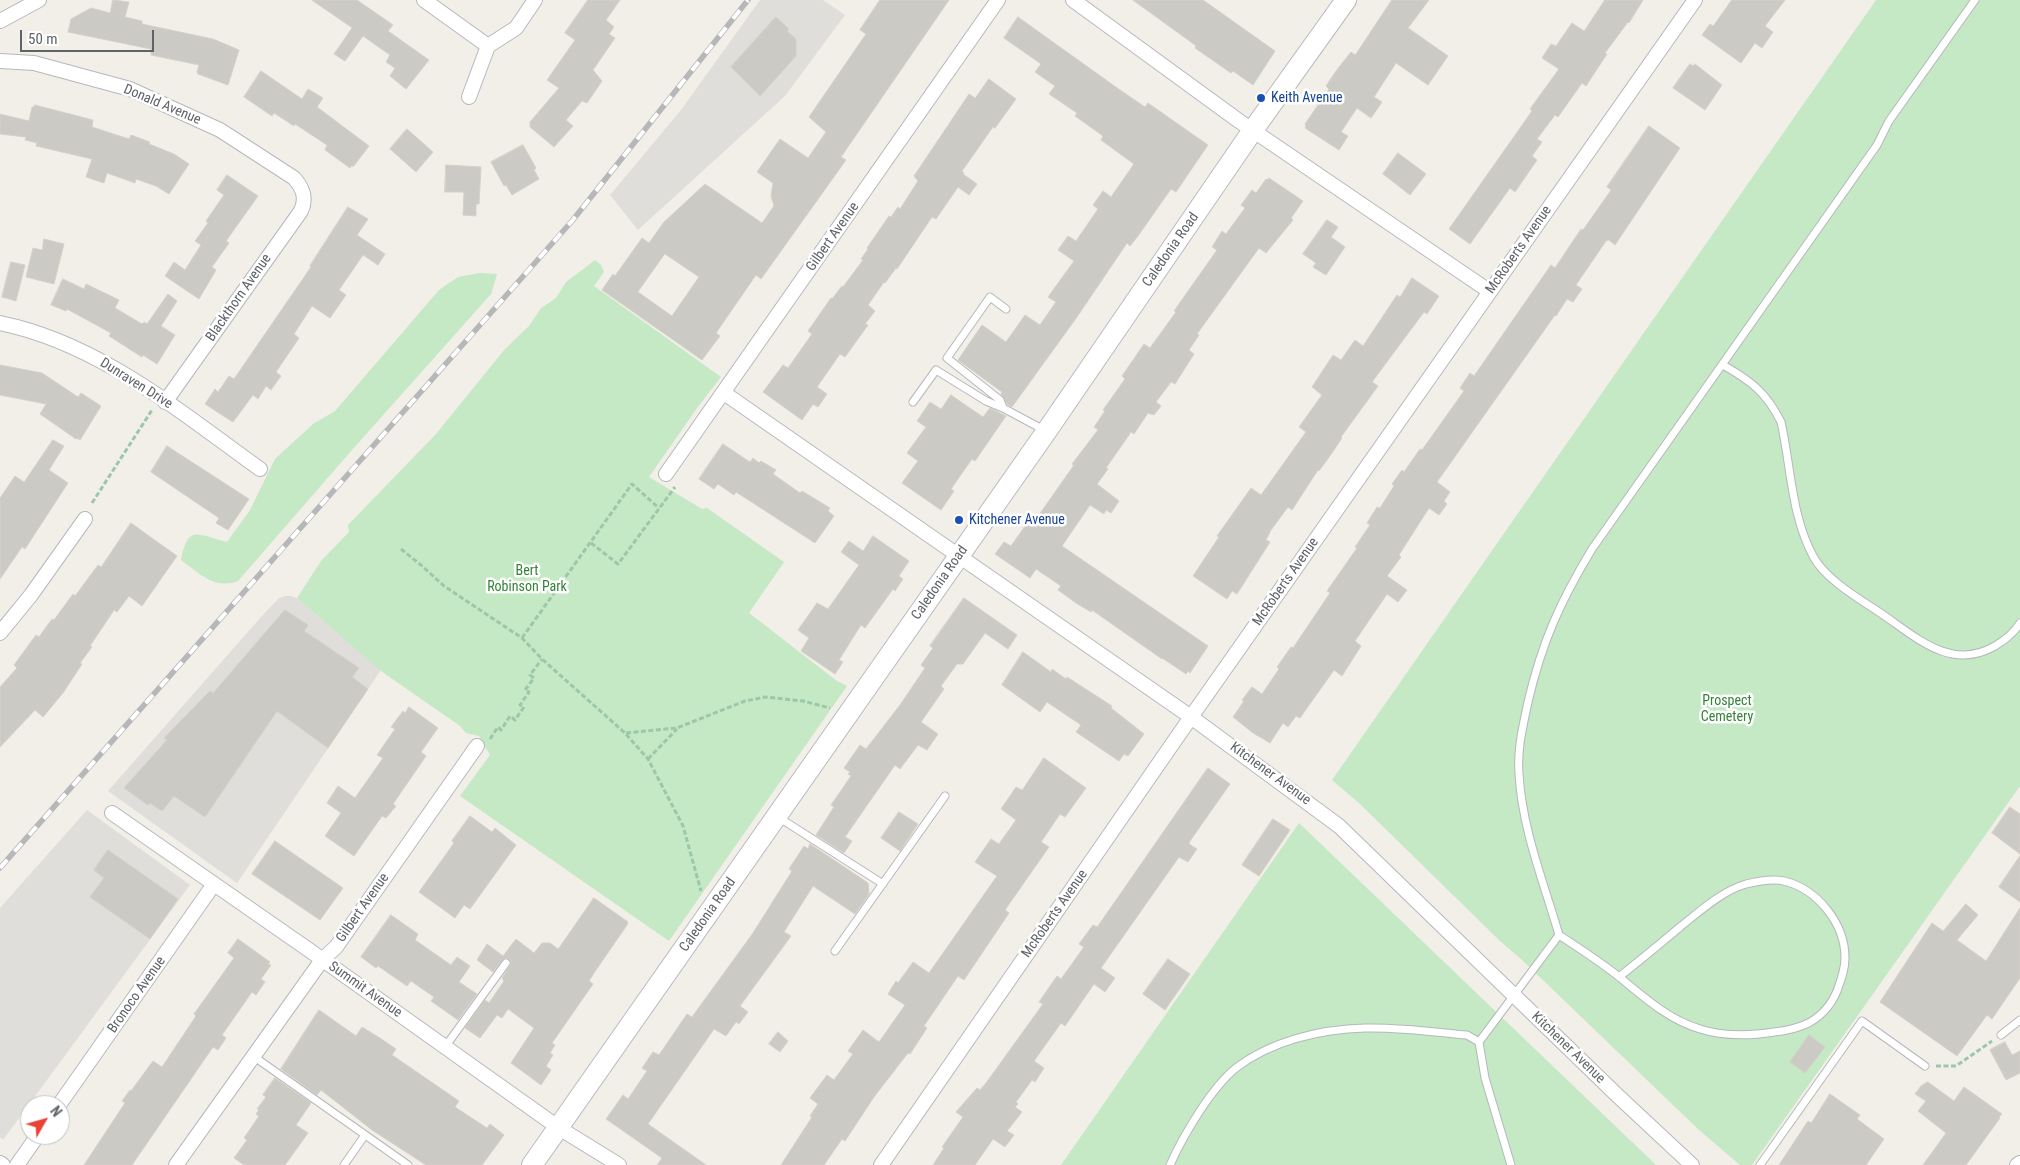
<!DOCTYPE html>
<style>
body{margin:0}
#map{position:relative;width:2020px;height:1165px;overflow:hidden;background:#f1efe8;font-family:"Roboto Condensed",sans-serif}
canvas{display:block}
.north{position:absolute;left:20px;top:1095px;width:50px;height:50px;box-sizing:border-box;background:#fff;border:1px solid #bfc1c3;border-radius:50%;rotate:52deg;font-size:14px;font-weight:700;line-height:20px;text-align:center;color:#5f6368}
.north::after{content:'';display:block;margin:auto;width:18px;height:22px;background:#ea4335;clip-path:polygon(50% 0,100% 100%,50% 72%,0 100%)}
.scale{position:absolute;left:20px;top:30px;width:134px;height:22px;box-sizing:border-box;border:2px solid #5f6368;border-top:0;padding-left:6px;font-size:15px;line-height:18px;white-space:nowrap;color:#5f6368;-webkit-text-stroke:4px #fff;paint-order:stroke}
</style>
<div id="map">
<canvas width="2020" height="1165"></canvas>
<div class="north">N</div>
<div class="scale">50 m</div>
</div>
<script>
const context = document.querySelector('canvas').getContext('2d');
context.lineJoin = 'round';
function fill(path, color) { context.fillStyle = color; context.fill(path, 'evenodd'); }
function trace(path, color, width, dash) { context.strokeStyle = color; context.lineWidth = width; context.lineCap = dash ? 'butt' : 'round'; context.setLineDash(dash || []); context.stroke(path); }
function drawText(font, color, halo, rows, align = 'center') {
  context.font = font + ' "Roboto Condensed",sans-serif'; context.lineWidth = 5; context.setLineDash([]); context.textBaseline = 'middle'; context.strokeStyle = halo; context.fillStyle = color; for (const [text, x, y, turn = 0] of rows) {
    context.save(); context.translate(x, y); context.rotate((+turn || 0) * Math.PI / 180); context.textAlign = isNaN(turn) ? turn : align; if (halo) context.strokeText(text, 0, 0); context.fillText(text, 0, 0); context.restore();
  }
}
fill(new Path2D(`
 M760 0H823L845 15 785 96 638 230 610 195 681 110Z
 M285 596H291L297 598 381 670 237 883 108 791 261 617 279 598Z
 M87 810 190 885 3 1140 0 1137V908Z`), '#e0deda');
fill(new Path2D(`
 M1876 0H2020V786L1752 1165H1740L1699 1130 1521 959 1501 942 1360 804 1332 780Z
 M595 260 601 265 604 272 594 286 721 377 697 408 649 477 702 509 707 508 784 562 749 613 837 681 847 686 669 941 460 796 490 755 479 736 466 733 460 726 381 671 297 598 321 561 349 532 348 525 436 434 505 349 529 326 541 308 556 298 566 282Z
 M480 273 497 274 491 294 352 450 238 581C214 590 199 573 181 560 188 523 198 535 227 542L250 510 275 459 313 424 335 411 439 290 458 277Z
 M1299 823 1656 1165H1061Z`), '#c5e8c5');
const building = new Path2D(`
 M113 0 129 2 125 17 142 21V24L213 39 239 50 228 85 198 74 197 72 199 65 151 55V49L68 32 71 19 91 8 110 13Z
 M312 0H357L393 25 388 31 429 60 406 89 390 76 395 68 386 62 390 55 363 36 345 61 334 54 352 28Z
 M588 0H620L606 20 614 27 609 34 615 38 593 70 602 81 587 103 582 101 566 120 573 126 554 147 530 127V122L559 88 547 80 575 40 565 33Z
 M880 0H949L841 157 846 160 761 279 756 275 716 333 720 336 702 360 602 290 613 274 615 276 642 238 649 243 664 222 705 184 762 223 774 206 771 196 773 183 757 172 780 139 808 158 826 132 809 117 866 34 860 30ZM665 254 699 277 672 316 638 292Z
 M1133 0H1203L1275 51 1253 85 1233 71 1231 73 1195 48 1196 46Z
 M1392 0H1429L1408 28 1448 56 1428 85 1396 63 1374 97 1382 102 1371 118 1357 108 1341 132 1348 136 1339 150 1305 128 1306 126 1305 124 1329 89 1326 86 1336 71 1351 52 1355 55Z
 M1605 0H1643L1629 23 1628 22 1605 53 1607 54 1586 86 1582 83 1558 117 1555 115 1537 139 1542 142 1532 156 1537 160 1515 192 1510 188 1470 244 1449 229 1532 111 1530 109 1559 69 1542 58 1551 44 1556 46 1572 23 1584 31Z
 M1732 0H1785L1765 26 1773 32 1762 48 1755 43 1741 63 1702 35 1710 24 1713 26Z
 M776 17 789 29 787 31 796 39V56L760 96 731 67Z
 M1018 17 1120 90 1145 107 1148 103 1208 145 1176 192 1171 189 1138 236 1130 246 1127 243 1077 317 1012 407 1007 404 1001 394 1002 392 958 360 982 325 1006 342 1025 315 1040 325 1056 302 1048 297 1074 261 1058 250 1068 236 1076 241 1098 209 1093 205 1103 191 1111 197 1134 164 1101 140 1103 136 1075 116 1077 113 1049 94 1055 86 1035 72 1041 64 1004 38Z
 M1690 64 1693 66 1695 64 1722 85 1705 110 1673 88Z
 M261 71 302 99 308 89 323 98 317 107 369 146 353 167 352 165 350 168 325 150 327 145 295 124 294 126 274 113 272 116 244 97Z
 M989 79 1016 99 995 128 993 127 962 171 964 173 963 174 977 184 969 195 958 187 936 219 932 217 897 269 896 268 885 283 884 282 868 305 875 311 865 324 868 325 845 357 840 354 817 387 827 394 818 407 813 404 802 420 763 392 783 365 788 368 812 334 808 331 831 298 832 299 842 286 843 287 863 260 861 259 868 249 867 248 889 216 891 217 898 207 900 209 918 181 914 176 969 94 975 98Z
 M35 105 93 120 92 127 129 139 131 135 150 142 149 144 174 154 189 164 169 194 156 186 136 179 135 183 107 173 104 183 86 177 92 159 36 146 37 143 25 140 26 137 0 134V114L29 121 32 107H34Z
 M1649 126 1680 148 1615 245 1609 240 1606 241 1576 285 1582 289 1573 302 1567 299 1556 316 1555 315 1437 482 1450 492 1444 501 1447 504 1439 515 1429 508 1399 555 1401 557 1387 576 1407 590 1398 602 1387 594 1355 641 1361 646 1342 676 1334 670 1300 718 1296 716 1288 727 1283 723 1270 743 1253 733 1233 717 1244 701 1242 700 1252 687 1262 694 1279 669 1277 667 1291 647 1293 648 1330 593 1327 591 1357 548 1355 547 1370 525 1367 523 1377 507 1380 508 1394 486 1392 484 1402 470 1404 472 1420 449 1422 450 1464 391 1460 388 1470 373 1474 376 1551 265 1555 268 1581 229 1583 230 1611 190 1607 187Z
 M407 129 433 152 416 172 390 149Z
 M523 145 536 168 534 170 539 179 512 195 506 185 504 186 491 162Z
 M1398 153 1426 174 1410 195 1383 174Z
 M446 165 481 167 479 204H476V216L463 215 464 192H445Z
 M227 175 258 196 226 241 229 243 212 267 216 270 199 299 165 276 174 262 185 270 201 245 195 241 208 223 206 221 224 195 217 190Z
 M1269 178 1303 201 1291 218 1293 220 1266 253 1259 248 1197 334 1199 335 1189 350 1194 354 1175 384 1171 382 1156 402 1161 406 1154 415 1148 413 1134 434 1131 432 1106 468 1108 469 1097 484 1119 501 1111 513 1106 510 1104 514 1090 505 1062 546 1208 646 1190 673 1188 671 1186 674 1162 658V659L1092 610 1091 612 1076 603 1058 590 1061 586 1036 569 1030 578 995 554 1004 542 1011 546 1030 519 1034 522 1074 465 1072 464 1098 430 1094 427 1105 411 1103 410 1125 379 1122 376 1144 344 1150 348 1176 312 1174 311 1217 250 1212 247 1222 231 1226 234 1245 208 1241 205 1252 190 1256 193 1266 179 1267 180Z
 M348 207 368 219 357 235 385 254 378 265 363 255 339 290 346 295 330 318 312 306 294 334 299 338 276 372 281 376 271 390 266 386 258 399 253 395 233 422 225 417 205 404 215 389 218 392 229 376 234 379 311 267 310 266Z
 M1327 220 1338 227 1331 237 1345 247 1326 275 1313 267 1316 263 1303 254Z
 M44 239 64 244 54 284 26 277 33 248 42 250Z
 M11 262 25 265 16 301 2 297Z
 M1412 278 1439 296 1427 314 1424 312 1372 382 1378 386 1341 437 1342 438 1332 453 1319 471 1318 470 1292 510 1288 507 1271 530 1266 540 1270 542 1237 594 1232 591 1227 599 1193 576 1219 537 1217 536 1251 488 1261 495 1306 432 1299 427 1322 395 1312 387 1333 355 1341 360 1355 340 1363 346 1397 295 1400 297Z
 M63 279 84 289 86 284 119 300 115 308 142 324 144 322 147 324 168 294 177 301 161 326 175 335 157 364 143 355 142 357 109 336 111 333 67 309 66 311 51 305Z
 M0 365 42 373 78 397 81 393 101 406 80 440 77 438 76 439 40 414 46 404 0 395Z
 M951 395 983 417 990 408 1006 416 975 461 972 459 951 489 954 491 941 510 902 483 918 461 907 453 926 427 917 421 930 402 941 409Z
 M53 440 64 446 49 470 68 483 25 549 22 547 0 579V498L15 476 24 482Z
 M723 444 750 462 753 458 759 463 761 461 776 470 773 474 800 493 802 491 830 508 828 511 834 516 815 543 736 492 734 495 718 484 714 489 699 479Z
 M167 446 249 499 228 530 216 523 219 518 151 472Z
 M131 523 177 556 142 606 129 596 117 612 114 610 90 646 92 647 80 663 82 664 63 693 43 717 35 710 0 747V687L17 668 14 665 36 635 39 637 52 619 54 620 73 594 75 596 98 565 101 567Z
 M873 536 909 561 899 576 903 579 895 591 893 589 865 628 861 625 839 660 843 662 835 674 801 651 809 638 798 630 817 603 828 609 859 565 841 552 849 541 863 551Z
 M964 598 1017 635 1008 649 985 633 963 664H957L941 686 944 689 921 722 938 734 927 750 918 745 900 769 895 765 845 837 852 841 844 853 816 835 834 807 831 805 851 776 848 774 850 772 844 768 860 745 866 749 900 705 925 668 921 665 933 648 930 646Z
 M285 610 308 625 304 631 359 668 352 677 368 689 328 748 277 711 205 817 174 796 162 811 150 803 148 805 124 788 167 740 164 738 210 691 213 693Z
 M1023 652 1051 672 1052 669 1066 679 1067 677 1112 706 1111 708 1144 734 1128 756 1124 754 1119 761 1076 732 1081 725 1047 702 1040 712 1002 685Z
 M409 707 438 728 421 752 426 756 393 804 396 806 386 818 382 816 354 856 325 836 341 813 327 803 338 786 355 798 383 758 377 755 395 729 391 727 403 711 405 713Z
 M1044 758 1086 788 1065 817 1060 814 1041 842 1049 847 1005 910 1009 913 964 980 958 976 924 1026 927 1028 910 1054 908 1053 874 1097 845 1141 842 1139 824 1165H781L812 1117 810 1116 818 1104 810 1098 827 1075 834 1080 853 1054 848 1051 863 1030 879 1042 905 1005 888 994 896 981 898 983 913 962 929 973 997 876 975 862 991 839 999 844 1016 820 1001 809 1016 787 1022 790Z
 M1208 768 1230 784 1190 841 1189 844 1197 849 1188 862 1179 857 1101 968 1115 978 1105 992 1094 984 1065 1026 1061 1023 1034 1061 1044 1068 1035 1082 1032 1080 1016 1102 1018 1104 1015 1107 1022 1112 1007 1131 1014 1135 1005 1147 993 1139 975 1165H933L944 1148 942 1147 963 1117 956 1112 977 1088 980 1090 986 1083 1043 1004 1039 1002 1057 976 1061 979 1084 947 1079 944 1093 925 1097 927Z
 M2010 807 2020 814V854L1992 833Z
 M899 812 918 824 900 851 881 838Z
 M470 816 492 832 495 828 516 845 470 909 464 905 455 918 419 892 454 843 452 841Z
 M1273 819 1290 830 1259 876 1242 865Z
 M275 841 343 888 320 920 252 874Z
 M810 844 868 883 869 894 855 914 813 886 784 932 791 936 740 1006 748 1012 739 1024 736 1022 726 1036 714 1029 648 1124 706 1165H657L662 1158 606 1119 623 1095 628 1099 647 1071 642 1068 653 1052 659 1055 687 1014 692 1017 753 933 792 871 789 869 804 846 808 849Z
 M108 850 178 899 150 939 90 897 104 878 94 870Z
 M2020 856V902L1999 887Z
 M594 898 628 922 627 925 594 973 589 981 593 984 552 1043 555 1045 550 1053 553 1055 546 1066 551 1070 541 1085 511 1063 534 1028 508 1009 502 1018 497 1015 480 1038 465 1028 485 1000 489 1003 504 981 502 978 511 964 509 959 504 958 493 972 477 960 487 944 503 956 516 939 534 953 542 943H550L558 949Z
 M1966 904 1978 915 1957 940 1986 961 2020 908V978L1992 1019 1987 1015 1957 1056 1880 1002 1932 923 1943 931Z
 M391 915 418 934 415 940 451 965 457 957 470 966 459 982 477 994 458 1020 431 1001 434 997 411 981 407 986 378 966 376 968 361 957Z
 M238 939 270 962 268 964 271 965 261 979 265 982 256 995 252 992 222 1035 226 1038 218 1050 213 1047 132 1165H84L125 1103 122 1101 130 1090 131 1091 153 1061 162 1067 196 1016 194 1014 234 958 228 953Z
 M1168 959 1190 974 1165 1010 1143 994Z
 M319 1010 356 1036 362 1027 380 1038 396 1049 392 1055 459 1101 455 1107 487 1128 490 1124 504 1135 482 1165H426L372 1130 321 1090 317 1095 281 1069Z
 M778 1032 788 1041 780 1052 769 1044Z
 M1809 1035 1825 1047 1805 1073 1790 1062Z
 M2005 1042 2012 1055 2020 1051V1073L2006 1080 1990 1050Z
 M275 1078 311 1103 296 1125 308 1133 285 1165H244L234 1158 247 1140 244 1138 259 1116 256 1114 259 1110 257 1109 266 1097 263 1095Z
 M1928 1082 1954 1101 1964 1087 2002 1114 1999 1117 2000 1118 1966 1165H1923L1946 1133 1918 1111 1926 1101 1915 1094 1921 1086Z
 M1830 1094 1860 1115 1857 1119 1884 1139 1866 1165H1779L1808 1121 1811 1123Z`);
fill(building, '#cccac5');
trace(building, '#d6d1c6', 1);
const lane = new Path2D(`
 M1723 365C1751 381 1766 392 1781 422 1791 466 1791 515 1813 556 1825 579 1858 598 1879 612 1915 636 1950 672 1995 646 2005 640 2014 633 2020 623
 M913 402 936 370 986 401 1003 408 1046 431
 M1003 408 1000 400 947 358 990 297 1006 309
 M778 817 883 884
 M835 951 945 796
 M1619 977C1639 961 1660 944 1680 927 1700 911 1722 891 1746 884 1758 881 1772 878 1784 881 1817 889 1845 923 1845 958 1845 970 1841 980 1837 991 1831 1006 1819 1019 1804 1025 1794 1029 1784 1031 1774 1032 1749 1036 1725 1037 1700 1029 1667 1019 1644 997 1618 976 1599 961 1579 948 1559 935 1544 883 1522 829 1519 774 1517 749 1523 726 1528 702 1542 642 1560 602 1592 549L1877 145 1889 121 1975 0
 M2001 1035 2020 1020
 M445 1047 506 963
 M253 1056 408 1165
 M344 1165 365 1135
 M1170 1165C1183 1136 1211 1088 1236 1068 1271 1041 1321 1029 1365 1028 1399 1027 1434 1032 1467 1035L1479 1042
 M1511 1165 1485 1078 1479 1042 1559 935
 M1760 1165 1862 1021 1925 1066`);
const street = new Path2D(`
 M424 0 488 46
 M1073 0 1239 121 1489 291
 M0 21 39 0
 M0 61 34 63 130 89 220 130 294 178C303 188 307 198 301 211L165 402
 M469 97 488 46 516 28 535 0
 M0 323C99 343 180 412 260 469
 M724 393 1191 717 1339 826 1619 1097 1692 1165
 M666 474 998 0
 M0 633 31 595 85 519
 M112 813 309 950 559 1128 619 1165
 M59 1105 214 884
 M0 1163 3 1165
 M17 1165 38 1135
 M176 1165 322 960 336 947 477 746
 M881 1165 1191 717 1695 0
 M2017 1165 2020 1163`);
const secondary = new Path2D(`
 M532 1165 1046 432 1253 130 1346 0`);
trace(lane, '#b5b8bc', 9);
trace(street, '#b5b8bc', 16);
trace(secondary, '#b6babf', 22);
trace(new Path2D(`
 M92 503 152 410
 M591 543 618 564 675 487
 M401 549 421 565 444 586 522 638 542 659 625 733 648 759 683 826 701 891
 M522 638 632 484 659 508
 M626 733 677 728 745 701 765 697 803 701 830 708
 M490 739 498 727 501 730 510 716 515 720 524 707 520 705 529 692 525 690 534 678 530 675 542 659
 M648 759 677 729
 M1936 1066H1956L1992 1041`), '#9cc7a9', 3, [5, 2.5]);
trace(lane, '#fff', 7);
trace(street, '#fff', 14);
trace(secondary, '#fff', 20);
const rail = new Path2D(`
 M0 868 572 221 748 0`);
trace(rail, '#b6b7b8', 5.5);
trace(rail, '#fff', 4, [11]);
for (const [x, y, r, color] of [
 [1261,98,5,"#1a4fb4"],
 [959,520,5,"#1a4fb4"]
]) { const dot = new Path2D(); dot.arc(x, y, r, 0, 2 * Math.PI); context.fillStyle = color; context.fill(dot); trace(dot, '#fff', 2); }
drawText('14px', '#164399', '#fff', [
 ["Keith Avenue",1271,98],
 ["Kitchener Avenue",969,520]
], 'left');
drawText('14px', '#5f6368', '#fff', [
 ["Donald Avenue",162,105,23],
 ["Gilbert Avenue",833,237,-55],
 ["Caledonia Road",1171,250,-55],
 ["McRoberts Avenue",1519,250,-55],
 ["Blackthorn Avenue",239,298,-55],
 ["Dunraven Drive",136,384,32],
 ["McRoberts Avenue",1286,582,-55],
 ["Caledonia Road",940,583,-55],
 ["Kitchener Avenue",1270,774,36],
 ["Gilbert Avenue",363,908,-55],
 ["McRoberts Avenue",1055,914,-55],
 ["Caledonia Road",708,915,-55],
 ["Summit Avenue",365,990,35],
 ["Bronoco Avenue",137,995,-55],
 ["Kitchener Avenue",1568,1048,44]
]);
drawText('14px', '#348238', '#fff', [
 ["Bert",527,571],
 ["Robinson Park",527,587],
 ["Prospect",1727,701],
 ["Cemetery",1727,717]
]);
</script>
